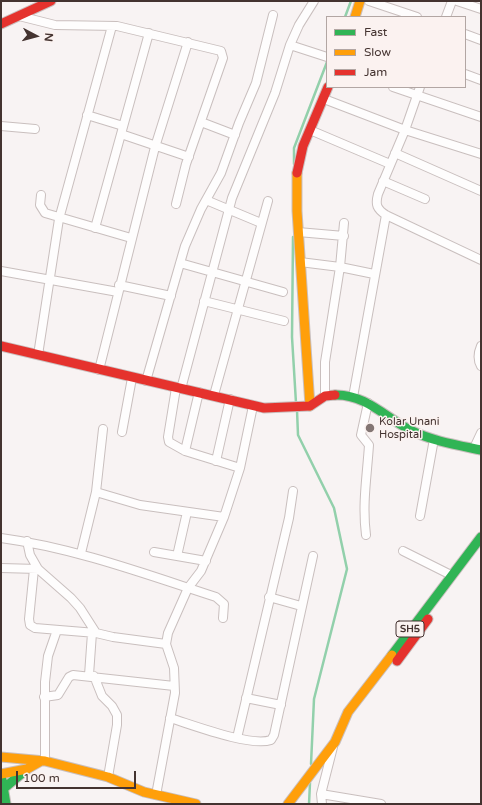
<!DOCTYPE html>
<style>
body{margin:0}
#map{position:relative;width:482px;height:805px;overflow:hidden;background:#f8f3f3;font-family:"Varela Round",sans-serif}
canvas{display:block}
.frame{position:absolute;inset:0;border:2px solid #443330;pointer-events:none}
.legend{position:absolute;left:326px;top:16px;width:140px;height:72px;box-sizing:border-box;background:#fbf2f0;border:1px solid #b2a6a3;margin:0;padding:5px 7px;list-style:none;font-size:12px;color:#443330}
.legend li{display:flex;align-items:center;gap:8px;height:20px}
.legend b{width:20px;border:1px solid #b2a6a3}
.north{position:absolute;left:16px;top:16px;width:40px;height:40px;-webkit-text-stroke:3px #fbf2f0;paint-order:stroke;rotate:96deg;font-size:11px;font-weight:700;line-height:16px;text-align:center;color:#443330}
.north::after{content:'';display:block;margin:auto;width:14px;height:18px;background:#443330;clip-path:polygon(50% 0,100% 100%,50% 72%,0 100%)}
.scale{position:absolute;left:16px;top:771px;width:120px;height:18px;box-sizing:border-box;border:2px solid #443330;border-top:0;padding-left:5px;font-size:12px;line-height:14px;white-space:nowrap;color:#443330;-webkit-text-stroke:3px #fbf2f0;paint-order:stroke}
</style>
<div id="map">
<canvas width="482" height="805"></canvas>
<div class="frame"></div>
<ul class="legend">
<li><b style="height:5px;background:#30b455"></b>Fast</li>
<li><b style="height:5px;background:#ff9f0a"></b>Slow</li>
<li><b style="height:5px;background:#e5322d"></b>Jam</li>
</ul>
<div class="north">N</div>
<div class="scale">100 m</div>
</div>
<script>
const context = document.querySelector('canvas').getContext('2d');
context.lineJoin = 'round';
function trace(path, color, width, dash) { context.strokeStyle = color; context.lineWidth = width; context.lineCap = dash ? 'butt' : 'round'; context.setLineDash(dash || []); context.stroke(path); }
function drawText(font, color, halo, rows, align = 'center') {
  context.font = font + ' "Varela Round",sans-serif'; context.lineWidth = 3; context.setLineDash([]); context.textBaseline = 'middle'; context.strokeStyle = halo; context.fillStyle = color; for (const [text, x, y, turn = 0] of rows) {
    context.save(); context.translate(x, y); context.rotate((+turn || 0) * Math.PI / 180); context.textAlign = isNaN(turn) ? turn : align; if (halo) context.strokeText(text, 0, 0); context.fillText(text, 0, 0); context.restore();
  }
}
trace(new Path2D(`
 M345 17 351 1
 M294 164V148L327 62
 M293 237 292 337 296 403
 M297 410 298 435 334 508 347 569 314 699 311 764
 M309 804 310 783`), '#92d0ab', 2.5);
const street = new Path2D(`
 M369 1 417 17
 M457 1 481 9
 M19 16 55 25 117 26 221 51 223 58 186 164 176 204
 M446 17 452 1
 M465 34 481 40
 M290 45 327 57
 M465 74 481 80
 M393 87 481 117
 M420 87 405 130 378 194C375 205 377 209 386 215L481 260
 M324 99 405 130 481 154
 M87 115 123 126
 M201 122 235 135
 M1 126 35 129
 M310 130 390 164
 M121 134 189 157
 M395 153 481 191
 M383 181 425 199
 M41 195 40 205 45 213 131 238
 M206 200 261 223
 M95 228 149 33
 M298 232 344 236
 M300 262 340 267 374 274
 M180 263 283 292
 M1 271 118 292
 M119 285 171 296
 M204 301 284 321
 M481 346C478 353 477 359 481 366
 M38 355 59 219 112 26
 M99 370 155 147 188 42
 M146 381 185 246 201 209 221 173 239 123 256 83 273 15
 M176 388 168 437 169 442 185 451 240 468
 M181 389 232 198 275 93 290 45 299 25 314 1
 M214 395 268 201
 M325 396V362L340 267 344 223
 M353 397 386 215
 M122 432 132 378
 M474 448 481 433
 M185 451 199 392
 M216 461 230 399
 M96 492 140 505 224 517
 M420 516 434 439
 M366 535C362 504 367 476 369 445L361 435 368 403
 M1 538C75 548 145 574 216 597L224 604 223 618
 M27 541 30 555 38 569 71 598 80 608 96 633 113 637 166 644
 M403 551 451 575
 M154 552 206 561
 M81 553 96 492 103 429
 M177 556 187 512
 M1 568 38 569
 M34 569 29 619 30 625 35 628 96 633
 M269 597 301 606
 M89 675 92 633
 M94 676 102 696 112 706 117 715V725L108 777
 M44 697 58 695 69 677 73 675 174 686
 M246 698 281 705
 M170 718C193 725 250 747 271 740L274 735 313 556
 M237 738 289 518 293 491
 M45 761V682L48 656 57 630
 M321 794 381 804
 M156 795 175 693 174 668 166 644 168 633 188 588 201 571 224 517 240 468 253 406
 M322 804 321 794 333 747`);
const fast = new Path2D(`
 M335 395C365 394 385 417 410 430 432 441 457 445 481 450
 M392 655 481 537
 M2 780 6 804
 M3 789 26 770`);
const slow = new Path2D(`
 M355 17 360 1
 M297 173V211L310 406
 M1 757 45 761 108 777 144 792 196 804
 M1 774 27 769 41 761
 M288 804 335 742 348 712 392 655`);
const jam = new Path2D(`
 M1 24 51 1
 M297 173 303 146 328 87
 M1 346 264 408 310 406 325 396 335 395
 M397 661 428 619`);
trace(street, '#c9bfbe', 10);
trace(fast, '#c9bfbe', 11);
trace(slow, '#c9bfbe', 11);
trace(jam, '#c9bfbe', 11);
trace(street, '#fefdfd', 8);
trace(fast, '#30b455', 9);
trace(slow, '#ff9f0a', 9);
trace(jam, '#e5322d', 9);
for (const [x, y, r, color] of [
 [370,428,5,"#837674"]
]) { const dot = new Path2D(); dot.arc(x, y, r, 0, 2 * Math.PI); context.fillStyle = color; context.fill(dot); trace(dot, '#fbf2f0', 1.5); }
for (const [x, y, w] of [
 [410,629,28]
]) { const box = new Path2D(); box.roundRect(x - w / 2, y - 8, w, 16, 3); context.fillStyle = '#fbf2f0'; context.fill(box); trace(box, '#443330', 1); }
drawText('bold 10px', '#443330', null, [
 ["SH5",410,629]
]);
drawText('11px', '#443330', '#fbf2f0', [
 ["Kolar Unani",379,422],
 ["Hospital",379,435]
], 'left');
</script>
